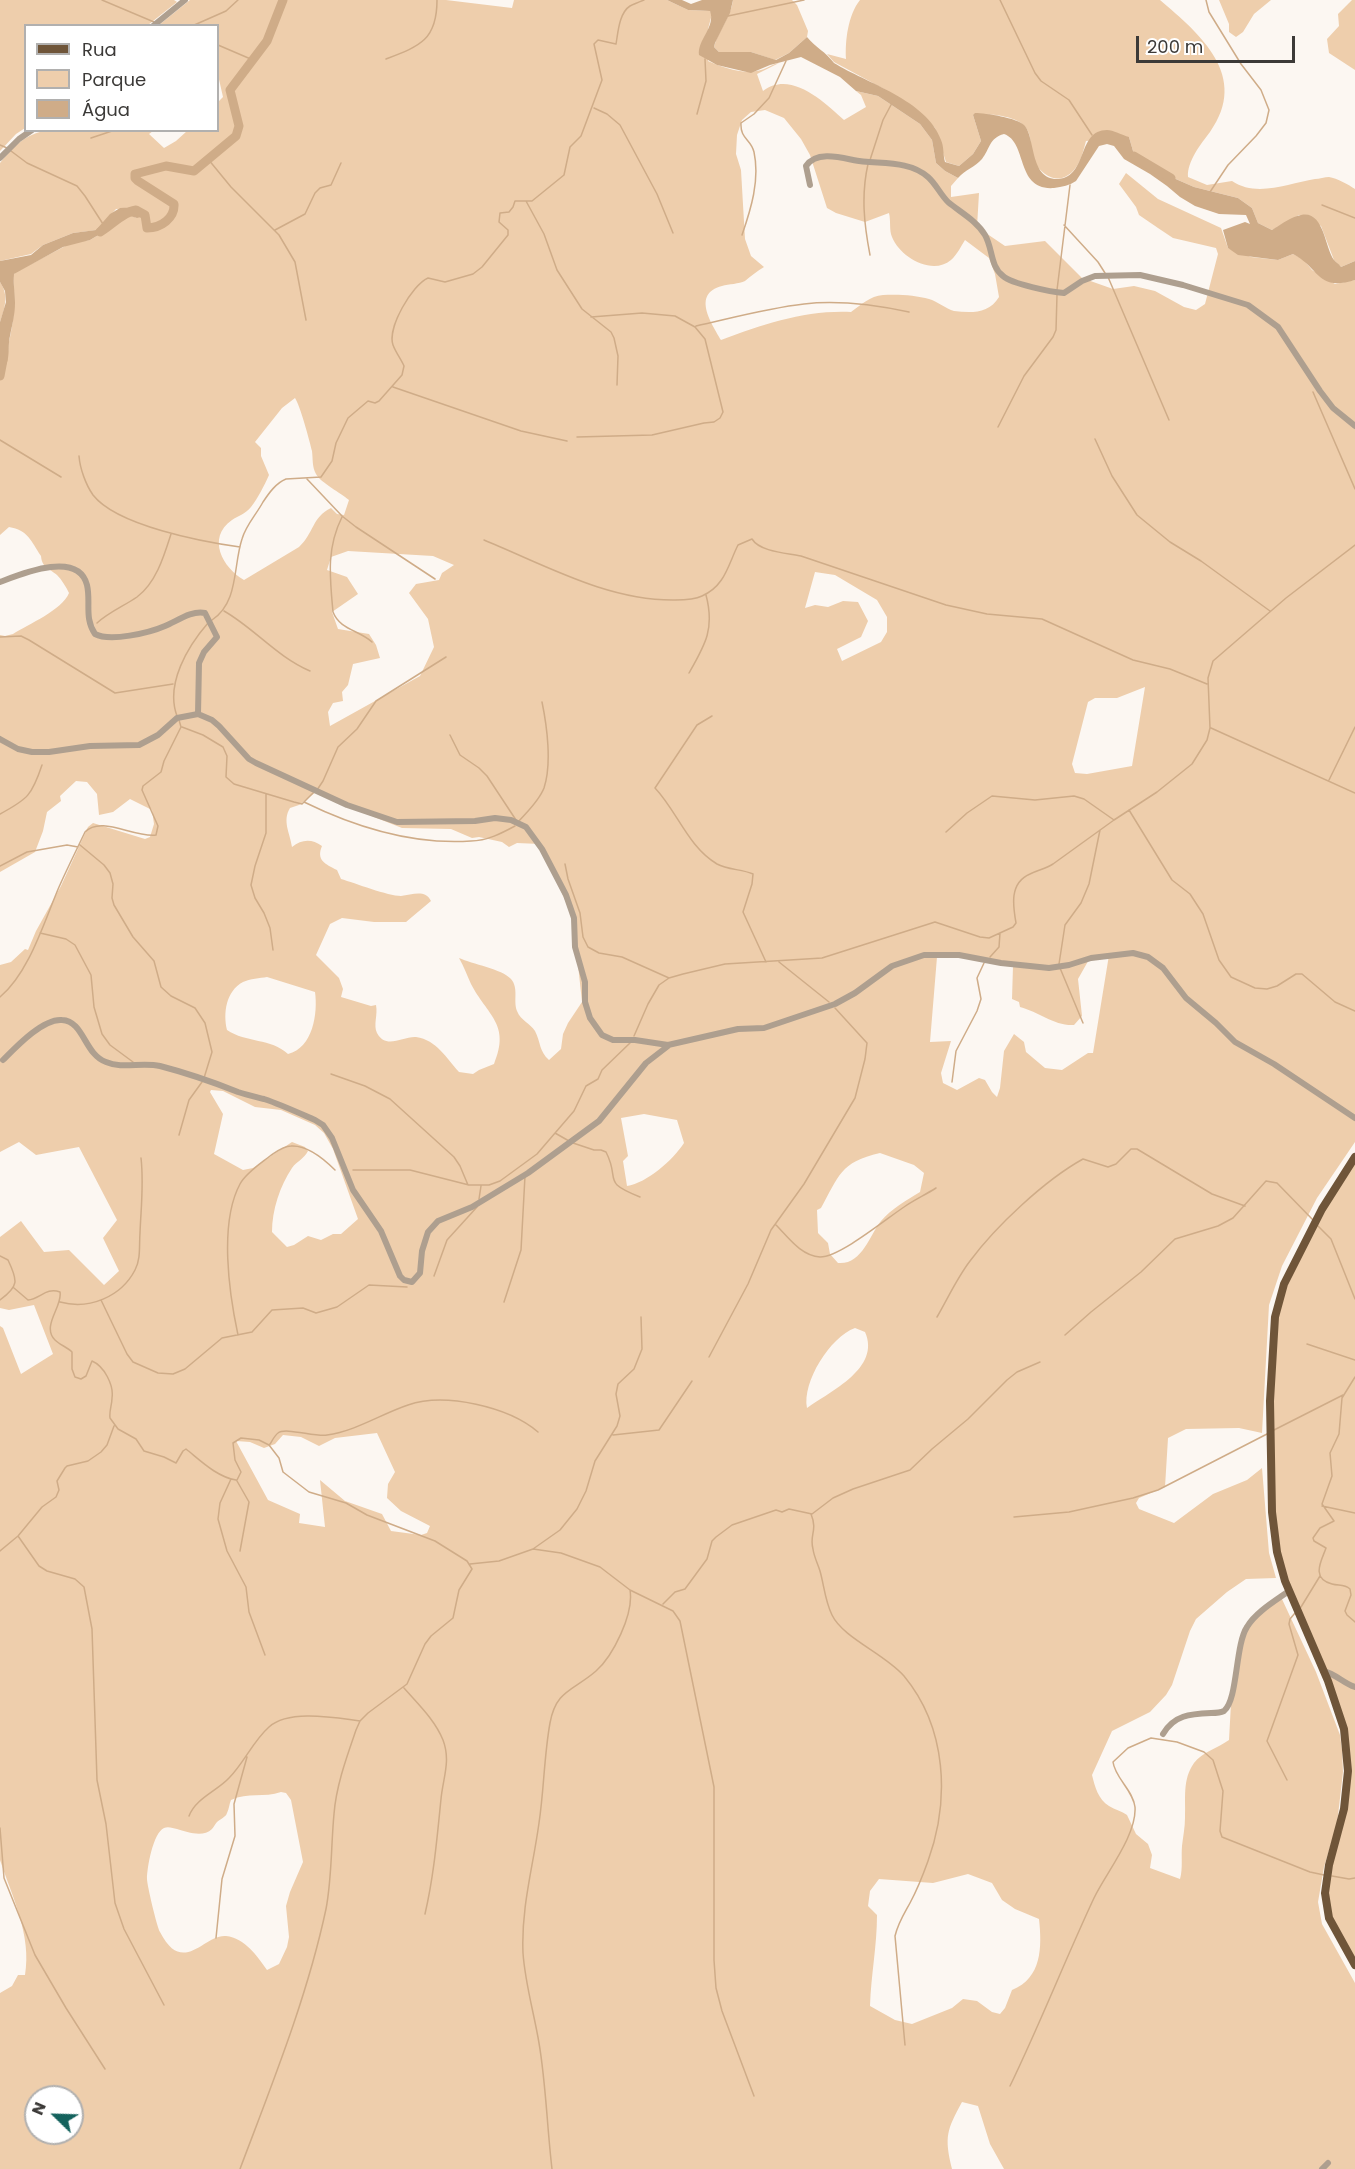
<!DOCTYPE html>
<meta charset="utf-8">
<style>
body{margin:0}
#map{position:relative;width:1355px;height:2169px;overflow:hidden;background:#fcf7f2;font-family:Poppins,sans-serif}
canvas{display:block}
.legend{position:absolute;left:24px;top:24px;width:195px;height:108px;box-sizing:border-box;background:#fff;border:2px solid #b1b0af;margin:0;padding:8px 10px;list-style:none;font-size:18px;color:#3c3a38}
.legend li{display:flex;align-items:center;gap:12px;height:30px}
.legend b{width:30px;border:2px solid #b1b0af}
.north{position:absolute;left:24px;top:2085px;width:60px;height:60px;box-sizing:border-box;background:#fff;border:2px solid #b1b0af;border-radius:50%;rotate:293deg;font-size:16px;font-weight:700;line-height:24px;text-align:center;color:#3c3a38}
.north::after{content:'';display:block;margin:auto;width:21px;height:27px;background:#14625d;clip-path:polygon(50% 0,100% 100%,50% 72%,0 100%)}
.scale{position:absolute;left:1136px;top:36px;width:159px;height:27px;box-sizing:border-box;border:3px solid #3c3a38;border-top:0;padding-left:8px;font-size:18px;line-height:21px;white-space:nowrap;color:#3c3a38;-webkit-text-stroke:4px #fff;paint-order:stroke}
</style>
<div id="map">
<canvas width="1355" height="2169"></canvas>
<ul class="legend">
<li><b style="height:8px;background:#6f5539"></b>Rua</li>
<li><b style="height:16px;background:#eeceac"></b>Parque</li>
<li><b style="height:16px;background:#cfac88"></b>Água</li>
</ul>
<div class="north">N</div>
<div class="scale">200 m</div>
</div>
<script>
const context = document.querySelector('canvas').getContext('2d');
context.lineJoin = 'round';
function fill(path, color) { context.fillStyle = color; context.fill(path, 'evenodd'); }
function trace(path, color, width, dash) { context.strokeStyle = color; context.lineWidth = width; context.lineCap = dash ? 'butt' : 'round'; context.setLineDash(dash || []); context.stroke(path); }
fill(new Path2D(`
 M0 0H174L177 2 148 25 26 26 25 128 16 134 0 151Z
 M190 0H446L512 8 514 0H667L688 10 710 11 712 14 708 29V61C724 68 744 75 761 70 768 68 772 64 779 63L757 74 763 91C791 70 824 102 844 120L866 107 861 95 856 91 878 96 920 124 932 140 936 163 945 171 958 178 951 186V197L979 193 977 227 1005 246 1045 241 1082 278 1113 289 1134 286 1155 291 1184 307 1196 310 1205 304 1218 254 1216 248 1173 238 1158 228 1139 215 1136 207 1119 184 1126 173 1158 199 1221 228 1228 248 1251 257 1278 260 1293 254 1303 259 1312 270 1335 284 1355 280V1142L1317 1198 1282 1266 1269 1305 1262 1433 1239 1428 1186 1429 1168 1438 1165 1487 1139 1498 1136 1503 1139 1509 1174 1523 1213 1494 1247 1480 1262 1468 1269 1553 1276 1578 1246 1579 1227 1592 1196 1619 1190 1631 1172 1685 1166 1695 1150 1712 1112 1731 1092 1775C1095 1787 1098 1799 1109 1806 1115 1810 1122 1811 1127 1815L1136 1834 1148 1844 1152 1855 1150 1868 1180 1879C1183 1868 1181 1857 1182 1846 1183 1837 1185 1827 1185 1818 1186 1799 1182 1780 1194 1763 1202 1752 1218 1748 1229 1740L1232 1685 1246 1627 1281 1597 1316 1672 1340 1735 1342 1750 1343 1772 1337 1824 1324 1867 1318 1902 1322 1924 1355 1983V2169H1004L990 2144 978 2106 962 2102C947 2130 944 2136 952 2169H0V1993L12 1986 18 1975H25C32 1936 12 1896 0 1860V1326L3 1328 21 1374 53 1354 34 1305 9 1310 0 1308V1237L21 1221 44 1252 69 1250 104 1285 119 1271 103 1238 117 1220 79 1147 36 1155 19 1142 0 1152V965L11 962 25 949 28 950 36 931 61 886 88 827 93 823 145 839 150 837 154 824 152 810 130 799 113 812 99 815 97 794 87 782 76 781 60 796 61 801 47 812 43 831 35 852 0 872V635L5 636 13 634C29 624 62 610 69 593 66 587 62 580 57 575 49 568 42 568 41 556 31 541 28 530 9 527L0 535V372C10 365 7 347 10 337 15 313 15 299 13 275L16 272 71 243 90 240 107 230 119 216 127 214 137 218 132 208 116 209 97 230 73 233 43 245 31 254 0 261V163C12 148 23 136 43 131H153L149 134 164 148 176 141 187 131 218 130V102L223 97 218 75V26L159 25ZM765 110 784 118 801 139 810 155 827 208 836 213 865 222 889 213C891 221 889 230 892 237 900 257 932 276 951 260 957 255 961 246 965 240L989 258 995 274 999 297C989 314 971 313 954 311 946 309 937 301 929 299 916 295 897 294 883 295 870 296 861 305 851 312 805 310 764 324 721 340 712 324 691 294 722 286 729 284 739 284 745 281 751 276 757 271 764 267L751 256 745 239 741 170 736 154 737 135 742 120 751 112ZM295 398C300 405 310 442 312 451 313 459 312 467 316 474 321 483 341 493 349 500L344 515 337 514 331 508C312 517 314 533 299 547L244 580C223 568 206 538 232 520 238 516 245 514 251 507 258 498 264 486 269 475L261 456V448L255 442 282 408ZM348 551 433 556 454 565 442 573 439 580 416 584 409 593 428 619 434 647 420 676 330 726 328 712 333 703 343 701 342 692 348 685 353 664 380 658 376 645 369 634 338 629 332 612 358 594 347 577 327 570 331 557ZM815 572 835 575 877 600 887 617V632L881 642 842 661 837 649 861 637 868 621 858 602 843 601 828 607 815 605 805 608ZM1145 687 1132 766 1087 774 1075 773 1072 764 1088 702 1095 698H1117ZM316 792 331 800 402 828 451 829 472 838 479 837 502 842 509 847 517 843 540 844 573 918 582 1002 568 1023 563 1034 561 1049 549 1060C539 1051 541 1043 535 1031 530 1023 521 1021 517 1011 513 1001 519 988 511 979 502 969 472 964 459 958 464 967 467 975 471 984 487 1015 511 1024 494 1064L479 1070 473 1074 459 1072C446 1058 437 1040 416 1037 403 1036 386 1050 377 1033 373 1025 378 1015 376 1005L371 1006 341 997 343 989 339 978 316 955 330 924 342 918 374 922H406L431 901C425 889 412 895 401 896 388 896 355 883 341 879L337 870C325 864 316 860 322 846 312 839 302 839 292 847 290 833 282 821 290 808L299 805ZM1109 955 1093 1053H1088L1062 1070 1045 1068 1026 1052 1024 1042 1014 1034 1004 1051 1000 1088 997 1097 992 1092 985 1080 979 1078 957 1090 943 1083 941 1073 951 1041 930 1042 937 957 970 956 1013 966 1012 999 1019 1002 1020 1007C1039 1012 1054 1026 1074 1025L1082 1016 1078 979 1091 956ZM267 977 315 992C318 1013 313 1048 288 1054 271 1038 246 1043 227 1030 223 1013 226 991 243 982 250 979 260 978 267 977ZM211 1090 223 1091 255 1107 281 1110 315 1125 324 1133 333 1149 358 1219 341 1234H333L321 1240 308 1236 294 1245 287 1247 272 1232C272 1210 280 1186 292 1168 297 1161 304 1159 308 1151L305 1147 292 1142 253 1168 243 1170 214 1154 223 1114 210 1092ZM644 1114 677 1120 684 1143C673 1160 647 1183 627 1186L623 1161 628 1156 621 1118ZM880 1153 914 1165 924 1173 920 1192C907 1200 891 1209 881 1221 869 1236 862 1265 838 1263L830 1254 828 1243 818 1233 817 1210 821 1208C839 1176 840 1162 880 1153ZM855 1328 865 1332C881 1368 831 1391 807 1408 802 1382 830 1337 855 1328ZM377 1433 395 1472 388 1484 387 1498 401 1511 430 1526 427 1533 421 1535 391 1531 382 1514 345 1501 320 1480 325 1527 299 1523 300 1514 268 1500 236 1441 250 1442 264 1448 275 1444 283 1435 301 1437 319 1446 335 1438ZM281 1792 286 1793 291 1800 303 1862 290 1892 286 1906 289 1937 287 1947 279 1964 267 1970C257 1956 245 1938 226 1936 204 1934 183 1977 160 1932 157 1927 147 1885 147 1879 147 1868 153 1833 164 1828 168 1826 173 1828 177 1829 187 1832 203 1838 212 1829 214 1827 215 1824 217 1822 220 1819 226 1817 227 1813 229 1809 229 1805 231 1800 248 1792 264 1798 281 1792ZM968 1874 992 1883 1002 1900 1015 1909 1039 1919C1042 1947 1042 1978 1012 1990L1005 2008 1000 2014 992 2012 977 2001 963 1999 952 2008 912 2024 895 2020 870 2006C871 1975 877 1946 877 1915L868 1906 870 1891 879 1879 933 1883ZM36 2097H72V2133H36Z
 M733 0H792L797 5 808 31 807 37 789 53 775 60 751 52H719L714 47C718 31 731 17 733 0Z
 M860 0H1160C1200 34 1250 76 1210 132 1201 144 1187 161 1188 177L1207 185 1232 181C1257 198 1289 183 1315 179 1319 179 1325 177 1329 177 1337 178 1349 185 1355 189V261L1341 267 1334 260 1321 226 1299 215 1272 230 1258 223 1252 208 1238 198 1194 187 1146 166 1133 151 1129 137 1086 141C1082 156 1078 173 1062 178 1052 181 1040 172 1035 163 1028 151 1035 134 1022 124 1014 116 983 112 973 115L981 141 973 154 959 166 946 162 935 128 920 113 884 89 834 62 827 54 846 59C845 41 848 15 860 0Z
 M1219 0H1271L1254 14 1243 32 1236 37 1229 32V24Z
 M1352 0H1355V70L1329 53 1327 39 1339 26 1338 14Z
 M0 282C9 295 5 308 0 322Z
 M1355 1158V1967L1331 1921 1327 1884 1343 1825 1345 1729 1291 1600 1277 1551 1271 1463 1277 1307 1290 1270Z`), '#eeceac');
fill(new Path2D(`
 M667 0H682L691 4 702 0H733L730 13 715 43 714 47 719 52H751L776 60 789 53 807 37C815 47 826 52 834 63 866 83 927 100 941 140 944 146 943 155 945 162L959 166 973 154 981 141 973 115 975 113C986 113 1017 118 1024 125 1036 137 1029 181 1059 179 1088 176 1077 130 1107 130 1113 130 1122 135 1129 137L1133 151 1146 166 1194 187 1238 198 1252 208 1258 223 1272 230C1280 225 1288 219 1297 216 1324 206 1324 246 1334 260 1335 261 1341 266 1341 267L1355 261V280C1317 292 1320 268 1293 254L1278 260 1238 255 1228 248 1223 230 1245 222 1250 224 1246 215 1219 214 1195 206 1180 197 1167 186 1150 174 1124 159 1114 146 1107 144 1099 146 1076 181C1070 185 1062 187 1054 188 1015 191 1028 142 1004 134 989 138 990 149 982 159 975 167 965 170 958 178L945 171 936 163 932 140 920 124 878 96 856 91 840 77 801 57 770 65 751 73 717 65 699 55C697 40 716 27 710 11L688 10Z
 M120 208C130 208 139 206 144 216L137 218 123 214 107 230 90 240 63 247 14 274C13 283 15 293 15 303 15 315 12 325 10 336 7 348 12 364 0 372V322L6 302 5 291 0 282V261L31 255 43 245 73 233 96 230 110 214Z`), '#cfac88');
trace(new Path2D(`
 M102 0 154 22
 M1000 0 1035 73 1041 81 1069 100 1092 135
 M1206 0 1209 12 1241 64 1261 90 1269 110 1266 123 1256 136 1228 165 1210 192
 M728 16 804 0
 M192 26 226 11 238 0
 M218 45 253 60
 M386 59C420 46 437 40 437 0
 M594 108 607 114 620 125 657 194 673 233
 M697 114 706 81 705 59
 M91 138 115 130
 M0 145 7 148
 M11 151 27 163 77 186 85 196 103 224
 M208 159 231 187 279 235 295 262 306 320
 M870 160 883 120 892 103
 M868 164C861 195 864 224 870 255
 M526 201 544 234 557 270 582 309 611 332 614 338 618 356 617 385
 M1322 205 1355 218
 M1064 225 1098 262 1105 273
 M275 230 305 214 315 193 320 188 331 185 341 163
 M742 235C751 209 760 180 754 152 751 139 740 139 741 123L754 114 769 98 786 61
 M1108 277 1169 420
 M1057 290 1070 185
 M696 326C732 318 768 308 804 304 838 300 876 305 909 312
 M393 387 521 431 567 441
 M1313 392 1355 489
 M998 427 1024 376 1053 337 1056 330 1057 295
 M577 437 652 435 704 423 714 422 720 418 723 412 705 339 695 327 675 316 642 313 591 317
 M1095 439 1112 476 1137 515 1170 542 1201 561 1270 611
 M0 440 61 477
 M79 456C80 469 86 485 93 495 117 526 204 542 240 547
 M307 479 342 516 356 527 435 579
 M342 517C326 549 330 578 333 612 340 630 359 630 372 642
 M484 540C545 565 608 601 675 600 684 600 694 600 702 596 725 586 728 565 738 545L752 539C760 552 787 553 801 556L946 605 987 614 1042 619 1133 660 1170 669 1207 684
 M224 611C254 628 277 657 310 671
 M212 620C239 602 233 566 242 539 246 525 256 515 263 502 269 493 276 483 286 479L321 477 332 461 336 443 348 418 368 401 375 403 379 401 402 375 404 366C401 359 396 353 393 345 387 328 412 285 428 278L445 282 473 274 482 267 508 235V230L499 222 500 213 509 212 513 207 515 201H532L564 175 570 147 581 136 602 80 594 44 598 40 616 44C618 33 619 13 630 6 634 4 639 2 644 0
 M97 623C109 612 124 606 137 597 156 583 164 556 171 534
 M0 637 21 636 29 640 115 693 173 684
 M689 673C705 645 715 629 706 595
 M177 716C165 684 188 646 208 623
 M712 716 697 725 655 788C677 811 688 847 717 864 728 870 742 869 753 874L752 884 743 912 766 962
 M182 727 203 735 223 747 227 756 226 777 234 784 294 802 302 804 304 802C355 827 414 845 471 841 487 841 502 833 515 826
 M1211 728 1355 793
 M450 735 460 755 479 768 487 776 516 820
 M1329 780 1355 727
 M317 790 323 781 338 747 357 729 376 701 446 657
 M266 794V833L255 866 251 885 255 898 264 913 270 928 273 950
 M304 802 313 793
 M1129 810 1172 880 1190 894 1203 914 1219 960 1231 977 1255 988 1267 989 1277 986 1296 974H1302L1335 1002 1355 1011
 M0 814C28 799 32 795 42 765
 M518 822C527 812 539 801 544 788 552 764 547 726 542 702
 M946 832 967 813 992 796 1035 800 1074 796 1084 799 1114 820
 M80 845 104 865 110 873 113 884 112 898 114 905 133 937 154 961 161 987 171 996 195 1008 205 1023 212 1052 204 1078
 M565 864 568 879 580 913 583 937 588 947 599 953 622 957 669 978
 M0 866 27 852 67 845 78 847
 M40 933 66 939 75 945 91 975 94 1007 102 1034 110 1045 133 1062
 M990 957 999 947 1000 933
 M779 962 829 1002
 M1059 964 1065 925 1081 903 1089 884 1100 830
 M1060 968 1083 1023
 M0 997C29 973 44 922 59 887 67 869 76 851 85 832 101 815 134 838 156 835L158 826 142 790 143 786 161 772 164 761 181 727 179 720
 M634 1036 648 1004 659 985 669 978 683 974 725 964 822 958 935 922 980 937 989 938 1013 927 1016 923C1013 906 1009 883 1030 874 1038 870 1045 869 1053 864L1114 820 1157 792 1192 764 1207 740 1210 728 1208 678 1213 661 1286 598 1355 545
 M331 1074 365 1086 390 1099 454 1157 460 1166 468 1185
 M952 1082 956 1051 977 1011 981 999 977 978 984 963
 M555 1133 569 1141
 M179 1135 189 1100 202 1082
 M573 1143 594 1150H601L606 1152C621 1181 600 1181 640 1197
 M353 1170H410L469 1185H489L500 1181 537 1154 574 1111 586 1086 598 1079 602 1070 630 1043
 M479 1199 481 1186
 M776 1225C788 1237 801 1256 820 1257 840 1257 886 1219 904 1207 914 1200 925 1195 936 1188
 M1318 1226 1331 1239 1355 1299
 M0 1256 8 1260C18 1281 19 1286 0 1300
 M434 1276 447 1240 477 1207
 M14 1288 28 1300C40 1299 46 1287 60 1292 63 1306 41 1326 55 1340 60 1345 67 1347 72 1352V1369L75 1377 81 1379 86 1376 92 1361C104 1366 114 1385 112 1398 112 1405 109 1411 110 1418L118 1429 136 1439 144 1451 164 1457 176 1463 183 1451 186 1449C201 1461 217 1477 236 1480
 M101 1300 127 1354 133 1362 158 1373 173 1374 185 1369 222 1338 252 1332 272 1310 303 1308 316 1313 337 1307 369 1285 407 1287
 M60 1302C89 1310 121 1297 135 1270 141 1259 139 1245 140 1233 141 1207 144 1184 141 1158
 M504 1302 521 1250 525 1176
 M937 1317C948 1298 957 1278 970 1261 996 1226 1045 1180 1083 1159L1108 1167 1116 1164 1131 1149H1137L1212 1194 1245 1206
 M238 1335C229 1293 219 1223 240 1184 246 1173 260 1164 270 1156 276 1152 283 1146 291 1146 307 1145 324 1159 335 1170
 M1065 1335 1091 1312 1141 1272 1175 1239 1218 1226 1233 1218 1266 1181 1277 1183 1313 1220
 M1307 1344 1355 1360
 M709 1357 748 1284 771 1230 804 1184 855 1098 865 1059 867 1043 835 1008
 M1355 1377 1342 1398 1339 1434 1330 1453 1332 1476 1322 1504 1334 1521 1320 1528 1313 1538 1314 1541 1326 1548C1322 1560 1310 1578 1332 1584 1339 1586 1344 1584 1350 1589L1351 1595 1345 1611 1347 1615 1355 1622
 M1274 1430 1343 1395
 M613 1435 659 1430 692 1381
 M270 1444C272 1441 275 1435 278 1433 285 1427 315 1437 327 1435 356 1431 381 1414 408 1405 445 1392 509 1407 538 1432
 M231 1479 220 1503 218 1519 227 1551 246 1587 249 1612 265 1655
 M237 1480 241 1472 235 1460 233 1443 241 1438 259 1440 269 1445 279 1458 283 1472 309 1492 346 1503 367 1515 435 1541 467 1561 472 1569 459 1590 453 1618 431 1636 425 1644 407 1684 368 1713 360 1721 356 1730C347 1756 336 1786 334 1814 331 1845 332 1878 326 1909 307 1998 272 2084 240 2169
 M237 1481 249 1502 240 1551
 M1322 1506 1355 1513
 M811 1514C818 1531 809 1535 813 1549 814 1557 818 1564 820 1571 824 1585 825 1601 832 1615 843 1638 885 1654 904 1676 947 1728 950 1800 928 1861 923 1875 917 1890 910 1903 904 1914 898 1923 895 1936L905 2045
 M1014 1517 1069 1512 1133 1498 1158 1490 1267 1434
 M18 1536 39 1566 47 1571 75 1579 84 1587 92 1629 97 1780 106 1824 115 1903 124 1929 164 2005
 M533 1549 560 1530 577 1509 586 1491 595 1461 617 1426 620 1416 616 1394 618 1384 634 1369 642 1349 641 1317
 M0 1551 18 1536 42 1507 56 1497 59 1490 57 1481 65 1468 67 1466 88 1461 101 1452 107 1445 114 1426
 M470 1564 499 1561 533 1549 561 1553 600 1567 630 1590 673 1611 680 1621 714 1787V1960L716 1988 722 2011 754 2096
 M663 1604 675 1592 685 1589 707 1559 712 1541 716 1537 732 1525 776 1510 782 1512 789 1509 812 1514 833 1498 853 1489 910 1470 932 1449 968 1419 1007 1380 1017 1372 1040 1362
 M1301 1607 1320 1576
 M404 1688C418 1704 435 1720 443 1740 451 1761 443 1778 441 1799 437 1838 434 1875 425 1914
 M1287 1780 1267 1741 1298 1655 1289 1624 1290 1619 1295 1613
 M189 1816C196 1798 217 1791 229 1778 244 1763 253 1741 269 1727 289 1709 336 1718 360 1721
 M0 1828 4 1878 35 1955 66 2008 105 2069
 M1332 1876 1349 1879 1355 1878
 M216 1938 222 1879 235 1836 234 1804 247 1757
 M1010 2086C1040 2024 1065 1960 1094 1898 1106 1873 1137 1835 1135 1807 1133 1790 1115 1778 1113 1762L1128 1748 1151 1738 1177 1742 1204 1752 1213 1760 1223 1791 1220 1831 1222 1837 1310 1872 1324 1875
 M552 2169C547 2127 546 2084 539 2043 534 2013 525 1983 523 1953 521 1908 533 1867 539 1823 544 1790 544 1756 550 1723 556 1690 573 1691 596 1671 613 1656 634 1614 630 1590`), '#cfac88', 1.5);
trace(new Path2D(`
 M1134 156 1171 178
 M100 232C112 225 123 212 136 210L145 215 147 228C161 228 175 218 174 204L138 181 135 178V174L166 166 194 171 236 136 239 126 230 90 267 41 283 0
 M0 376 3 360`), '#cfac88', 9);
trace(new Path2D(`
 M153 26 185 0
 M0 158 19 139 32 130
 M810 185 806 166C816 151 839 157 853 160 877 165 908 159 928 177 936 184 940 194 948 202 960 212 977 221 985 235 993 249 990 266 1003 276 1012 284 1051 292 1064 293L1082 281 1095 276 1140 275 1183 285 1248 305 1278 327 1320 391 1333 408 1355 426
 M0 582C21 574 78 550 87 585 91 602 84 618 95 634 110 642 149 633 165 626 177 621 192 610 205 613L217 637 204 652 199 663 198 714
 M0 739 18 749 32 752H49L90 746 139 745 158 735 177 718 198 714 212 720 219 726 249 759 256 763 347 805 397 822 475 821 495 818 511 820 526 827 542 849 566 895 574 918 575 947 585 982V1002L590 1018 602 1035 613 1040H635L668 1045 738 1029 764 1028 835 1004 855 993 892 966 924 955H959L1001 963 1049 968 1069 965 1091 958 1133 953 1148 957 1163 968 1186 998 1216 1023 1235 1042 1274 1064 1355 1118
 M3 1060C15 1048 43 1018 62 1020 84 1021 84 1054 106 1062 122 1069 142 1062 160 1066 187 1073 213 1082 238 1092 247 1095 256 1097 264 1099 282 1105 299 1113 315 1120L323 1125 332 1138 353 1190 381 1231 400 1276 404 1280 412 1282 420 1273 422 1251 428 1232 438 1221 472 1207 528 1173 599 1121 646 1063 668 1046
 M1323 1671C1336 1674 1343 1683 1355 1687
 M1163 1734C1174 1715 1190 1714 1211 1713 1215 1713 1220 1713 1224 1711 1238 1700 1235 1645 1247 1627 1256 1612 1275 1601 1289 1591
 M1322 2169 1328 2163`), '#ae9f8f', 6);
trace(new Path2D(`
 M1355 1157 1322 1209 1284 1284 1275 1317 1270 1401 1272 1512 1277 1552 1285 1581 1328 1681 1344 1729 1348 1771 1344 1809 1329 1865 1325 1893 1329 1918 1355 1965`), '#6f5539', 8);
</script>
